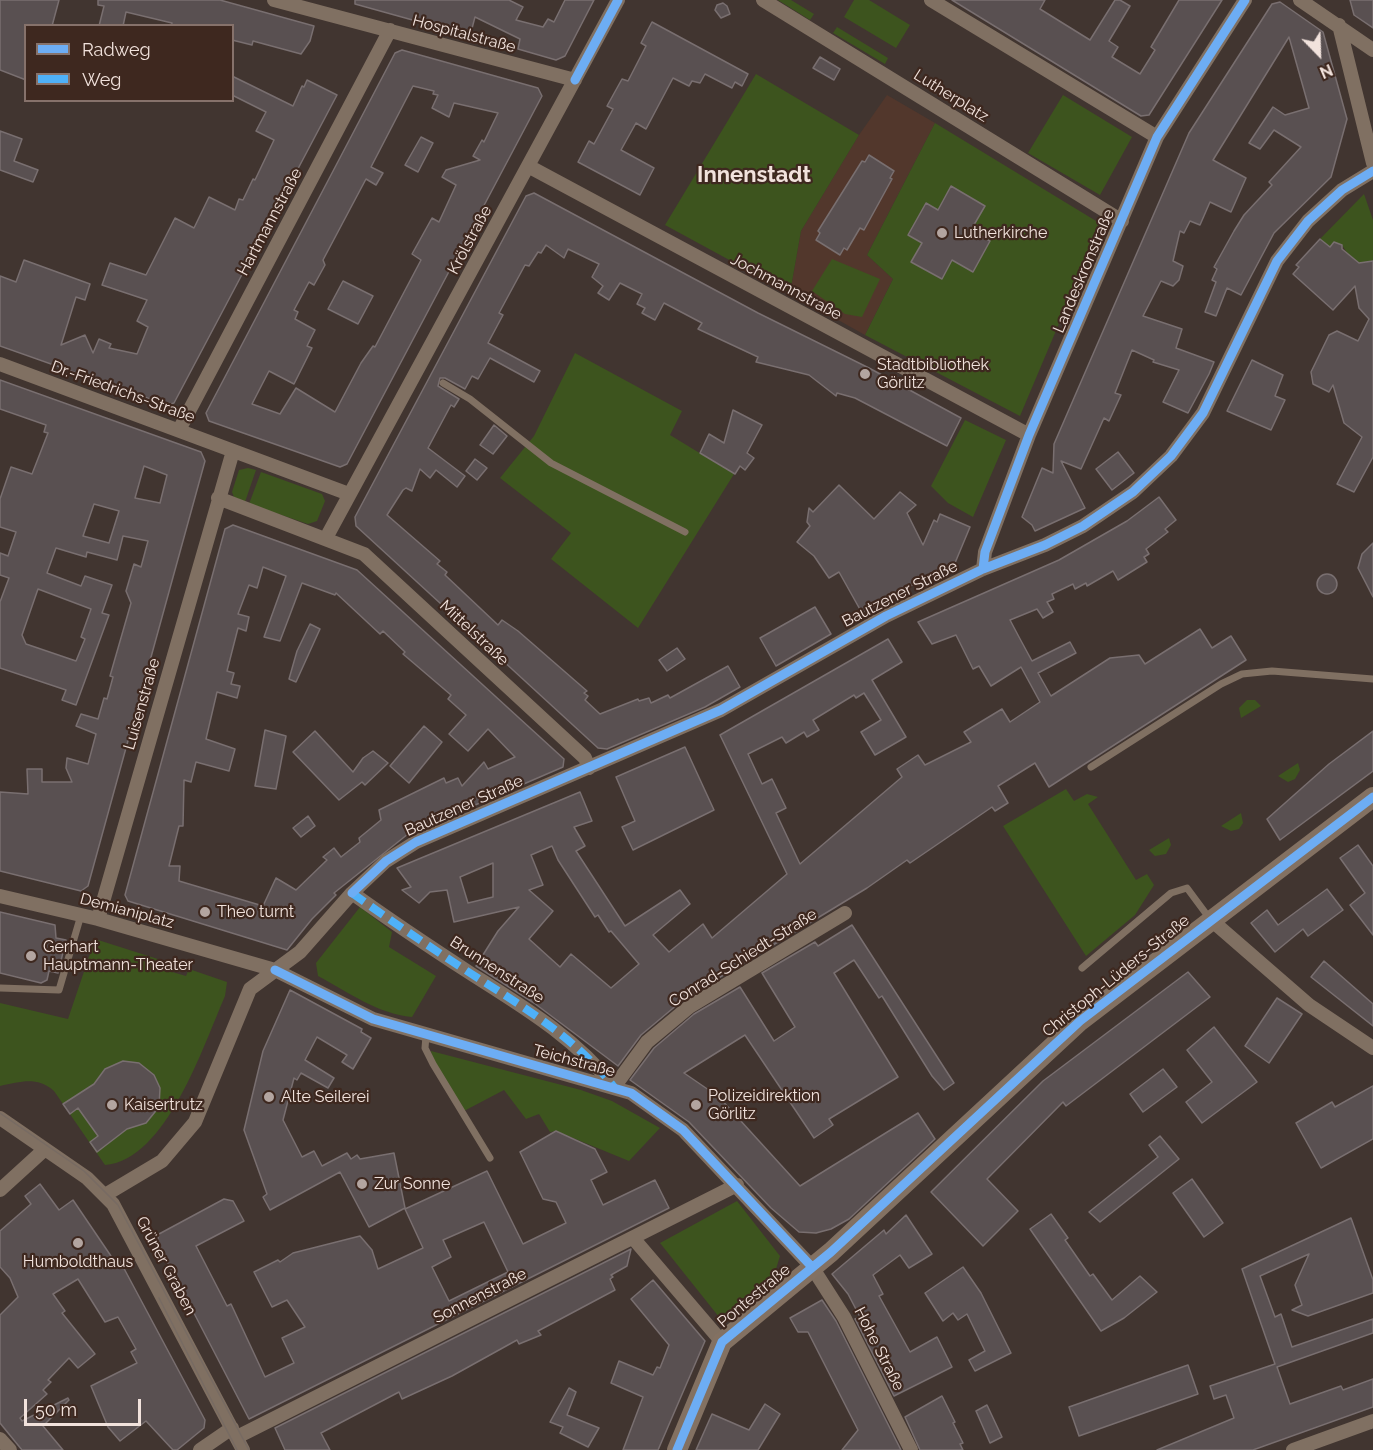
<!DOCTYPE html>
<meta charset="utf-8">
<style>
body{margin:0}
#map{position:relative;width:1373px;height:1450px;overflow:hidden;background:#413530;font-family:Raleway,sans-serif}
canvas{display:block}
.legend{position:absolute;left:24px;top:24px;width:210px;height:78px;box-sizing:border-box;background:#3e281f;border:2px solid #86726b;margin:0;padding:8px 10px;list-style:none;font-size:18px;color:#f1e2dc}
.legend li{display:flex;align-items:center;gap:12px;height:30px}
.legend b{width:30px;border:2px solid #86726b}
.north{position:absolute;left:1289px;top:24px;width:60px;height:60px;-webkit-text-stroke:4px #3e281f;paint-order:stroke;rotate:157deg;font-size:16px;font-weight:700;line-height:24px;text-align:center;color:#f1e2dc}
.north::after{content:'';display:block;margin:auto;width:21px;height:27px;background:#f1e2dc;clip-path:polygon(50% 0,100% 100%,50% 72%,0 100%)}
.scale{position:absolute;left:24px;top:1399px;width:117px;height:27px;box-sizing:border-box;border:3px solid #f1e2dc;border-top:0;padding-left:8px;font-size:18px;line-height:21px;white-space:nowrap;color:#f1e2dc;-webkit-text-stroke:4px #3e281f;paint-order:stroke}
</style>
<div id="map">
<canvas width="1373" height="1450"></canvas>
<ul class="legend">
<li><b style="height:8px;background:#6dadf4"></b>Radweg</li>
<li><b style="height:8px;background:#4fb1f8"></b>Weg</li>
</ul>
<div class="north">N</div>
<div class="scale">50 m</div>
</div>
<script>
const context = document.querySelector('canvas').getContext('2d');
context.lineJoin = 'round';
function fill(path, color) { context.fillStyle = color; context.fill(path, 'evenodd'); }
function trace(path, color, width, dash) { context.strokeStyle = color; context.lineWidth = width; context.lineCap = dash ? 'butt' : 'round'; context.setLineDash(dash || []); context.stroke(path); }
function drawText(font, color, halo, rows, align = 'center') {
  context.font = font + ' Raleway,sans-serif'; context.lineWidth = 4.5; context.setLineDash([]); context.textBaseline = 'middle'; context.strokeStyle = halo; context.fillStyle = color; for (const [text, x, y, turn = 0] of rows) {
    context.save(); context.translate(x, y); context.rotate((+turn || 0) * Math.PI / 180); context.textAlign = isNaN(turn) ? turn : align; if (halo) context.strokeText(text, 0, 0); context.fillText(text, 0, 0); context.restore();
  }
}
fill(new Path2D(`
 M887 95 935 123 867 255 893 279 865 335 790 293 801 231 859 135Z`), '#52372c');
fill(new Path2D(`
 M778 0H791L814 14 810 20Z
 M854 0H869L910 25 896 48 844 17Z
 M837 27 888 58 885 64 833 33Z
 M756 74 859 135 801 231 790 293 665 225Z
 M1063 95 1132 137 1100 195 1028 153Z
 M935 123 1101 224 1020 416 865 335 893 279 867 255Z
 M1364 194 1373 220V261L1361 263 1364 279 1342 245 1334 242 1330 247 1320 239Z
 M832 259 880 279 862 317 845 314 812 291Z
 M575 353 682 411 670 435 734 474 638 628 551 559 571 533 500 478 534 436Z
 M965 420 1006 440 973 517 948 503 931 486Z
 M248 468 256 470 245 502 234 497 232 492 239 470Z
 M261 472 322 494 325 501 317 521 308 524 249 504Z
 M1247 700H1255L1261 706 1241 718 1239 708Z
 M1298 763 1300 770 1295 779 1288 782 1278 776Z
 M1066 789 1074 801 1087 794 1098 797 1088 804 1136 880 1147 874 1154 885 1135 915 1086 956 1003 826Z
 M1241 813 1243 823 1239 829 1231 831 1221 826Z
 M1169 838 1171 845 1166 854 1155 856 1149 850Z
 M360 907 392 932 389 947 436 976 412 1017C378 1014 348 992 318 976L316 963Z
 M95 939 164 961 162 969 186 976 189 969 227 982 225 996C204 1044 166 1161 105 1165L54 1091C36 1076 21 1082 0 1086V1003L68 1019Z
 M431 1051 581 1090 612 1101 660 1128 629 1161 556 1131 550 1132 539 1114 526 1119 504 1090 464 1111 433 1064Z
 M737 1201 780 1256 772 1282 723 1322 660 1243Z`), '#3d541e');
const building = new Path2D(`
 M0 0H59L52 26H26V80L0 70Z
 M98 0H220L314 26 310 41 301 54 253 41 252 45 232 40V26H171L172 23 126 12 123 26H99L104 6 98 5Z
 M355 0H509L523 7 516 20 543 27 548 19 554 22 565 0H594L565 56 556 60 518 49 520 39 475 17 470 36 355 4Z
 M952 0H1045L1040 9 1090 40 1115 0H1120L1130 6 1109 41 1118 47 1112 57 1140 74 1155 50 1151 47 1179 0H1222L1149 115 1141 116Z
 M1350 0H1373V28L1354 15Z
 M1280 2 1323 32 1347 119 1331 177 1274 233 1241 295 1227 288 1216 316 1205 312 1216 282 1212 280 1217 269 1214 267 1234 231 1244 215 1272 185 1269 182 1301 147 1274 130 1260 149 1249 143 1273 107 1285 115 1309 108 1289 37 1213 160 1246 178 1231 212 1210 202 1200 225 1190 221 1184 233 1180 231 1173 261 1183 266 1179 280 1173 286 1161 281 1143 316 1182 329 1176 348 1214 362 1209 374 1188 413 1163 402 1179 370 1153 362 1154 360 1132 350 1115 393 1121 395 1109 421 1104 418 1081 469 1061 461 1085 508 1035 531 1032 525 1022 517 1042 468 1053 473 1054 444 1189 133 1272 4Z
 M723 3 727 6 730 14 721 18 715 10 717 5Z
 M652 22 748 74 742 86 735 82 732 88 705 74 700 83 692 81 689 86 673 78 646 129 636 123 621 150 654 168 640 195 578 162 589 141 594 144 613 109 607 106 622 79 628 81 646 46 641 43Z
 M402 50 538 88 542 96 347 464 340 467 209 421 206 413 395 53ZM413 86 434 91 433 94 438 95 432 108 449 117 454 103 498 113 484 142 482 140 473 156 480 160 446 170 442 177 456 185 439 222 432 218 412 254 421 260 375 347 373 346 361 363 335 412 296 388 280 414 252 404 269 371 294 384 312 348 307 346 315 330 295 319 298 312 294 310 309 282 314 285 325 265 323 260 366 179 376 185 383 173 371 167Z
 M820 57 840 69 834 80 813 68Z
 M232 76 293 106 302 86 304 87 307 80 337 95 174 403 167 405 0 346V276L16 282 24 260 90 284 85 300 76 297 61 345 85 335 93 353 99 339 111 344 109 348 137 354 148 327 137 321 147 300 102 285 110 263 146 275 175 218 194 228 209 197 235 210 239 199 243 200 253 179 255 180 274 140 256 131 266 112 232 95Z
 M0 131 22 139 14 161 38 170 33 182 0 170Z
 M421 137 433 143 418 172 405 165Z
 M869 155 894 171 890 178 892 179 864 230 860 228 847 250 844 248 840 255 816 240 820 233 818 231 862 161 865 162Z
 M951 186 985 206 971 230 990 241 973 272 952 260 942 279 911 262 922 243 908 235 926 203 938 210Z
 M534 193 758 313 869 368 961 418 947 446 855 398 837 393 836 396 809 375 756 362 758 357 698 329 702 323 664 303 655 320 642 313 645 308 637 304 642 294 620 283 609 300 598 293 603 286 592 277 599 264 568 249 564 258 546 245 541 253 538 252 529 266 525 265 499 313 503 315 488 343 540 371 534 382 490 358 478 379 472 376 465 389 445 378H440L438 386 459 399 454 407 451 405 428 448 465 476 457 487 436 470 430 478 420 469 412 491 406 488 403 490 387 515 440 561 437 564 447 572 445 575 498 625 502 620 518 631 587 691 584 693 588 696 585 700 600 714 638 699 639 701 649 698 651 703 668 695 670 698 728 666 740 687 705 707 607 749 598 748 356 526 355 517 526 196Z
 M1320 239 1330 247 1334 242 1342 245V249L1359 263 1373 261V457L1354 492 1337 484 1362 437 1344 423 1333 385 1329 392 1313 384 1311 372 1329 335 1337 331 1358 341 1369 319 1359 308 1355 286 1333 310 1293 274 1299 267 1296 265Z
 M343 281 373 296 358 324 328 309Z
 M1252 360 1283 375 1275 396 1285 400 1271 430 1227 411Z
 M0 380 201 452 205 461 88 886 81 891 0 871V792L28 794 27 769H42V782H72L66 768 67 758 88 764 96 734 76 726 81 714 98 719 104 698 107 699 113 677 110 676 131 603 126 591 134 564 141 567 148 541 123 536 117 560 87 552 86 557 56 548 47 573 81 586 85 576 112 585 102 613 109 615 76 705 62 700 66 690 0 668V602L9 578 0 575V553L8 556 16 532 0 527V499L11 467 32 474 48 433 44 432 46 425 0 409ZM144 466 167 475 160 503 135 498ZM94 504 119 511 109 543 83 536ZM38 589 91 609 81 637 85 639 76 661 26 644 22 635Z
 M733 410 762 425 747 453 754 458 745 470 740 466 735 474 700 453 709 434 724 443Z
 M494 425 507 436 493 454 480 445Z
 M1118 452 1134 473 1112 490 1096 469Z
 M475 459 487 468 477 480 466 471Z
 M839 485 874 519 900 492 916 505 907 513 923 545 934 520 937 522 940 514 970 527 955 563 949 569 899 591 862 613 839 572 829 578 814 556 797 542 810 526 807 522 809 508 813 512Z
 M1159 497 1176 520 1165 529 1168 532 1146 549 1149 554 1144 557 1147 562 1118 580 1113 571 1087 586 1086 583 1075 589 1073 584 1052 594 1054 599 1047 602 1053 612 1043 618 1037 609 1010 620 1019 637 1032 661 1070 642 1076 653 1038 673 1051 696 1110 658 1139 655 1145 664 1200 629 1212 648 1231 636 1246 660 1049 787 1035 763 998 786 1008 803 995 811 992 807 910 863 907 860 867 888 684 999 641 1035 618 1066 534 1003 476 966 498 931 519 907 454 922 447 890 430 892 419 903 402 890 411 887 397 868 580 792 592 821 574 827 585 846 576 851 625 926 680 890 690 904 653 935 669 952 703 924 712 938 787 874 720 735 888 639 902 662 872 680 906 737 875 755 861 732 881 720 864 693 856 698 854 695 813 720 819 730 807 737 804 732 786 743 782 737 748 754 762 784 772 779 786 808 776 813 800 864 902 777 897 769 918 755 925 765 971 742 964 732 1002 709 1010 722 1040 702 1021 667 991 686 979 666 973 669 956 635 932 644 918 622 1059 560 1127 521ZM552 846 558 860 595 917 598 915 609 932 611 931 639 964 611 988 571 954 560 967 529 939 553 911 529 890 543 885 531 855ZM493 863V897L468 903 460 877Z
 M233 525 357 570 564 759 563 767 408 834 334 893 336 895 312 919 287 950 128 901 125 895 225 529ZM263 567 286 576 264 637 280 641 302 583 335 595 336 593 380 634 383 631 405 652 403 654 451 695 448 699 466 715 449 734 468 751 488 729 515 757 488 769 484 762 462 786 458 778 446 783 444 778 379 810 381 820 359 838 360 842 341 857 334 848 323 857 327 860 296 890 276 878 263 906 179 881 180 866H169L179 826H183L184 780 191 782 196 762 229 771 235 749 206 739 217 692 237 698 240 686 231 684 234 673 227 671 238 628 246 631 249 617 238 614 249 585 257 588Z
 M1373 543V597L1358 568 1362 554Z
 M1317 584a10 10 0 1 1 20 0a10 10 0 1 1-20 0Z
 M815 607 831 634 776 666 760 638Z
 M310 624 320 629 296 682 289 679 297 651Z
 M677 648 685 659 667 671 659 660Z
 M424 726 442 742 409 783 390 766Z
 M265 730 286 736 276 789 255 786Z
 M315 731 353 772 363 758 373 751 388 763 365 785 362 782 339 800 293 752Z
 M1373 731V771L1280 840 1267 819 1329 764Z
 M685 747 714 810 633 850 622 827 635 821 616 777Z
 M308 816 315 826 301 837 293 828Z
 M1358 845 1373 866V935L1350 905 1365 893 1340 858Z
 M1327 889 1343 910 1308 936 1303 929 1275 952 1251 923 1267 910 1278 925Z
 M0 912 55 925 56 938 66 940 58 973 49 971 47 980 41 983 0 973Z
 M852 925 954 1083 944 1090 932 1076 882 996 879 998 854 960 834 973 898 1077 829 1119 833 1125 814 1138 745 1035 684 1073 719 1097 800 1186 918 1113 935 1139 849 1219 831 1229 816 1233 799 1232 771 1208 689 1122 630 1080 654 1048 694 1014 740 987 774 1041 795 1027 762 973 815 942 818 946Z
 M1324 961 1373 1004V1026L1311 977Z
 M1188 972 1210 997 1066 1106 1063 1102 987 1179 1018 1211 983 1246 931 1192 1043 1081Z
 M290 990 362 1029 361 1032 371 1038 353 1069 342 1062 347 1055 317 1037 305 1060 334 1078 328 1088 301 1073 297 1080 294 1078 283 1120 302 1157 314 1151 322 1166 347 1153 351 1159 357 1155 360 1159 394 1153 405 1208 369 1227 340 1172 270 1210 263 1197 267 1194 244 1130 263 1051Z
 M1277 998 1302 1014 1269 1063 1245 1046Z
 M1214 1027 1257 1082 1202 1123 1186 1102 1212 1082 1187 1050Z
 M123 1061 139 1063 154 1075 160 1088 159 1107 146 1123 127 1129 97 1152 90 1142 98 1136 78 1108 70 1114 63 1104 94 1084 105 1069Z
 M1163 1069 1177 1087 1143 1112 1130 1094Z
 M1373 1086V1139L1321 1168 1296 1123 1332 1102 1335 1107Z
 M556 1131 595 1149 607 1172 591 1180 603 1205 655 1180 669 1208 249 1419 157 1242 159 1234 224 1199 233 1201 244 1221 196 1246 227 1306 231 1304 265 1377 294 1363 282 1338 305 1327 287 1300 272 1307 254 1272 278 1260 280 1262 293 1253 360 1236 372 1250 378 1269 423 1248 405 1209 487 1171 523 1244 566 1223 556 1202 543 1199 520 1152ZM484 1222 508 1272 449 1301 432 1267 451 1257 443 1240Z
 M1160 1136 1179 1159 1100 1222 1089 1212 1158 1157 1149 1145Z
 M1192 1179 1223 1223 1204 1237 1173 1193Z
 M40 1184 59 1210 73 1200 113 1259 120 1261 205 1420 204 1428 177 1450H173L146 1421 120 1441 108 1427 91 1386 137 1363 131 1352 136 1349 118 1317 105 1322 78 1279 53 1294 65 1311 62 1313 95 1354 78 1368 69 1358 48 1380 51 1382 43 1390 47 1394 20 1418 22 1421 68 1398 69 1400 43 1426 63 1450H22L0 1423V1315L18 1297 10 1278 0 1267V1231L31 1204 25 1196Z
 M1051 1214 1068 1238 1065 1240 1090 1276 1093 1274 1112 1300 1140 1276 1157 1292 1124 1318 1101 1331 1030 1229Z
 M906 1215 932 1254 909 1268 900 1255 873 1275 883 1294 879 1296 910 1352 937 1337 952 1367 894 1396 855 1319 860 1317 848 1294 832 1274 884 1230 886 1234Z
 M1351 1218 1373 1280V1293L1308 1316 1292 1310 1302 1305 1295 1285 1309 1254 1260 1276 1275 1317 1281 1314 1292 1347 1373 1319V1333L1277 1367 1290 1404 1341 1386 1343 1390 1373 1379V1407L1253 1450H1157L1234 1418 1226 1395 1214 1399 1210 1386 1275 1364 1242 1269Z
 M631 1249 627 1266 611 1275 613 1277 610 1279 615 1290 538 1331 541 1335 519 1344 517 1340 452 1376 402 1399 399 1392 321 1433 330 1450H285L275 1428Z
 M963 1267 981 1293 1011 1353 975 1371 969 1360 985 1351 967 1314 958 1320 953 1313 943 1321 925 1293Z
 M653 1280 705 1341 658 1450H623L643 1397 611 1383 619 1361 653 1375 657 1367 660 1368 669 1345 631 1299Z
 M822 1300 836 1321 901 1450H842L858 1430 808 1332H798L790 1318Z
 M1188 1365 1198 1394 1079 1436 1069 1407Z
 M569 1388 576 1392 567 1415 599 1428 588 1447 560 1433 563 1427 550 1422Z
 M942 1396 955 1422 953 1423 963 1443 960 1444 963 1450H920L905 1417Z
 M765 1404 780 1414 758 1450H696L712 1414 749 1430Z
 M987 1405 1002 1437 990 1443 976 1411Z`);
fill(building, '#595051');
trace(building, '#796f70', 1.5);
trace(new Path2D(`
 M443 383 470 399 551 463 685 532
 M1091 767 1221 684 1242 674 1272 671 1373 679
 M1082 968 1171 893 1187 888 1210 919
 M0 988 59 990 81 915
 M426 1036 425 1048 433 1064 490 1158`), '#807062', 7);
trace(new Path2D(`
 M274 0 575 80
 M763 0 1122 221
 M931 0 1157 137
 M1300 0 1373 50
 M1339 25 1373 163
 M528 166 1029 435
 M0 364 349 494
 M179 430 390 30
 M218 498 364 554 585 758 589 768
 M326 538 618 0
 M983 569 985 552 1029 435 1157 137 1245 0
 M352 893C391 921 430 947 470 973 522 1006 576 1038 614 1087L647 1042 689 1007 845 913
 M0 896 98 919 275 970 373 1019 631 1093 683 1130 812 1267 844 1317 911 1450
 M98 919 233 451
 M1210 919 1309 1005 1373 1048
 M0 1118 87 1178 113 1204 243 1450
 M0 1190 45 1149
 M105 1195 162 1161 195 1122 250 989 300 952 352 893 386 861 416 842 721 710 886 616 983 569 1045 545 1083 526 1133 492 1171 456 1203 413 1277 261 1308 221 1342 190 1373 171
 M633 1238 722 1342
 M237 1437 737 1185
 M0 1439 10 1450
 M200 1450 232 1428
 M1293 1450 1373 1421`), '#807062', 14);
trace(new Path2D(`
 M677 1450 722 1342 831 1252 1080 1021 1373 797`), '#837162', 20);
trace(new Path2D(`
 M0 1113 84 1171 118 1205 249 1450
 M159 1298 237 1450`), '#776b63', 1.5);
trace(new Path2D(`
 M352 893C391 921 430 947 470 973 522 1006 576 1038 614 1087`), '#4fb1f8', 8, [15, 8]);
trace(new Path2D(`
 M575 80 618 0
 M983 569 985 552 1029 435 1157 137 1245 0
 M352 893 386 861 416 842 721 710 886 616 983 569 1045 545 1083 526 1133 492 1171 456 1203 413 1277 261 1308 221 1342 190 1373 171
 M275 970 373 1019 631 1093 683 1130 812 1267
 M677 1450 722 1342 831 1252 1080 1021 1373 797`), '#6dadf4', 9);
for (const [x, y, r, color] of [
 [942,233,6,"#b3a5a0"],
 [865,374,6,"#b3a5a0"],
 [205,912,6,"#b3a5a0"],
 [31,956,6,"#b3a5a0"],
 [269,1097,6,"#b3a5a0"],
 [112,1105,6,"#b3a5a0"],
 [696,1105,6,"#b3a5a0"],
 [362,1184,6,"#b3a5a0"],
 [78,1243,6,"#b3a5a0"]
]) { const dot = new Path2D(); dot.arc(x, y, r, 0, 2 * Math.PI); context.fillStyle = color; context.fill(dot); trace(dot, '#3e281f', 2); }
drawText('16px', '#f1e2dc', '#3e281f', [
 ["Hospitalstraße",464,34,15],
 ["Lutherplatz",951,96,32],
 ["Hartmannstraße",270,222,-62],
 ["Krölstraße",470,240,-62],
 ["Landeskronstraße",1084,271,-67],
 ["Jochmannstraße",786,287,28],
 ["Dr.-Friedrichs-Straße",123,392,20],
 ["Bautzener Straße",900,594,-27],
 ["Mittelstraße",474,633,43],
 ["Luisenstraße",142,704,-74],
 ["Bautzener Straße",464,806,-24],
 ["Demianiplatz",127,911,15],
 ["Conrad-Schiedt-Straße",743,958,-32],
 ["Brunnenstraße",497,970,33],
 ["Christoph-Lüders-Straße",1116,976,-39],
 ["Teichstraße",574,1061,15],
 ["Grüner Graben",166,1266,62],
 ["Sonnenstraße",480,1296,-27],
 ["Pontestraße",754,1296,-40],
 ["Hohe Straße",879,1349,63]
]);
drawText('16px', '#f1e2dc', '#3e281f', [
 ["Lutherkirche",954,233],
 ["Stadtbibliothek",877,365],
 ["Görlitz",877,383],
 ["Theo turnt",217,912],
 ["Gerhart",43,947],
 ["Hauptmann-Theater",43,965],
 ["Polizeidirektion",708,1096],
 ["Görlitz",708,1114],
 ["Alte Seilerei",281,1097],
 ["Kaisertrutz",124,1105],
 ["Zur Sonne",374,1184],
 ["Humboldthaus",78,1262,"center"]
], 'left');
drawText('bold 22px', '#f1e2dc', '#3e281f', [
 ["Innenstadt",754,175]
]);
</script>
